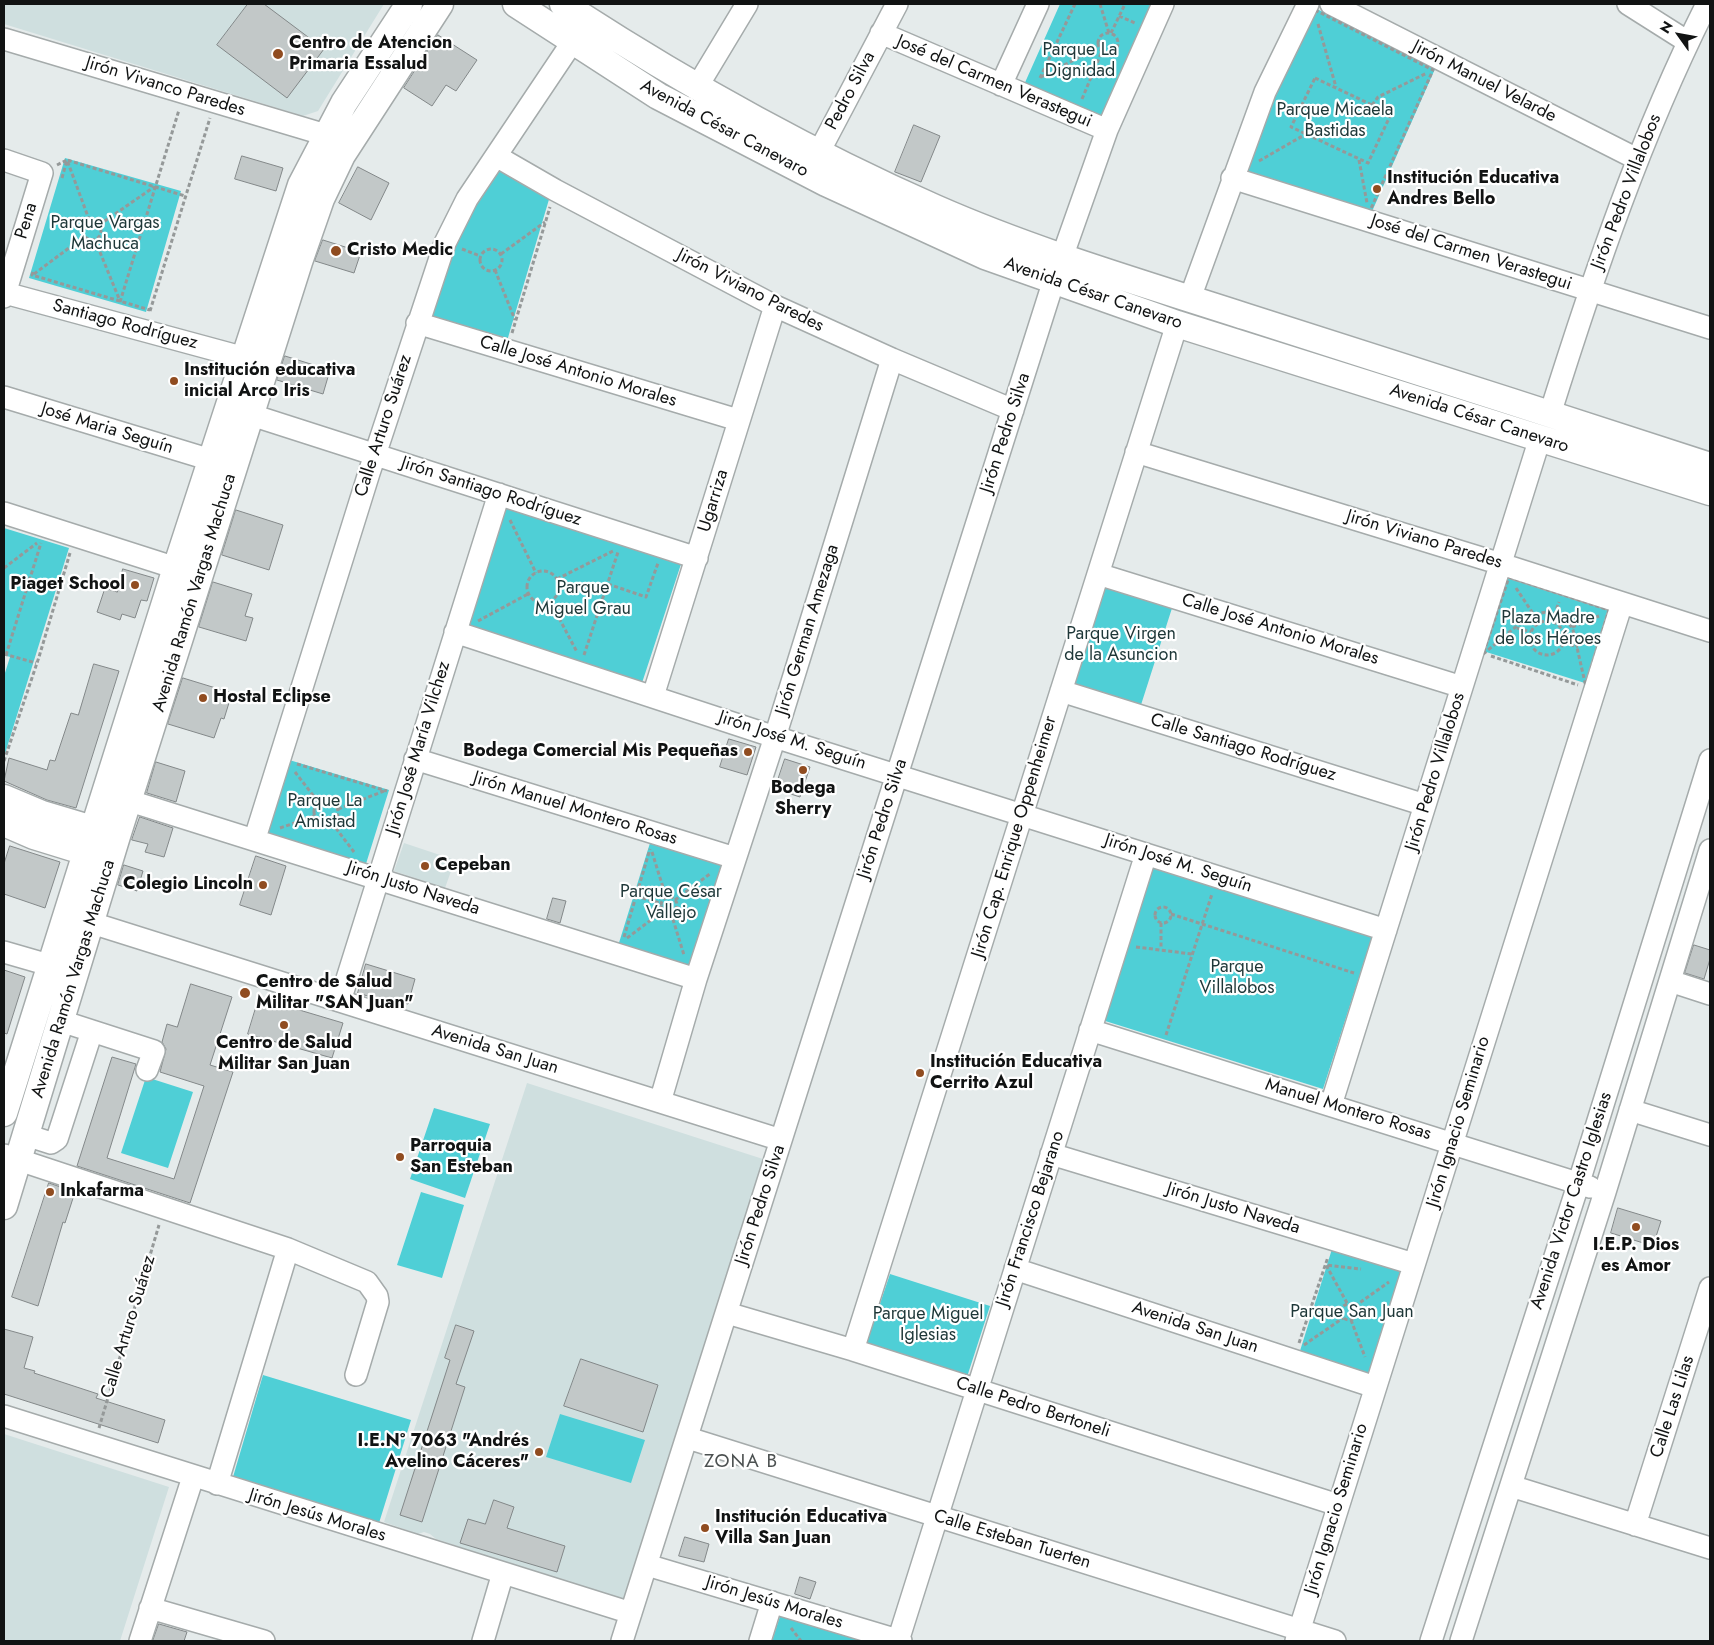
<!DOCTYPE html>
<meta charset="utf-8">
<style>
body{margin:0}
#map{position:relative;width:1714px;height:1645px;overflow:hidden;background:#e5ebeb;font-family:Jost,sans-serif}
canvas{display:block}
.frame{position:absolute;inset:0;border:5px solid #111313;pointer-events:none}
.north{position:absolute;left:1654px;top:10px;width:50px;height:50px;-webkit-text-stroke:4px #fff;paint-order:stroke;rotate:302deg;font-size:14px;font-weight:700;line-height:20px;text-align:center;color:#111313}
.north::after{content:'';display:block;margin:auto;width:18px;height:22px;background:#111313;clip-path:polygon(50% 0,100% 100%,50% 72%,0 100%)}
</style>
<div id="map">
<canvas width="1714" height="1645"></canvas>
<div class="frame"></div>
<div class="north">N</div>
</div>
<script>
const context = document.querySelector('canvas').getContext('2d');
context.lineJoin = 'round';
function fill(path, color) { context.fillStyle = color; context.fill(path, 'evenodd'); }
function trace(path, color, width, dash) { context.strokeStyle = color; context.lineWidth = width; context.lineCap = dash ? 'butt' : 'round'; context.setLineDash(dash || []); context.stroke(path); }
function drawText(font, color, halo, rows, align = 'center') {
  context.font = font + ' Jost,sans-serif'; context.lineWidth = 4.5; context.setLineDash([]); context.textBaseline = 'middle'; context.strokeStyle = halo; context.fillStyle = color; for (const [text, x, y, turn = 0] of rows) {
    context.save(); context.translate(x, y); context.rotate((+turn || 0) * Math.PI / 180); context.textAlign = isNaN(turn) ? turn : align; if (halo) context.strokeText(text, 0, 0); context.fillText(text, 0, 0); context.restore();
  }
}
fill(new Path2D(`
 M4 4H384L318 111 303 116 4 24Z
 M404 843 455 860 445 888 394 871Z
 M527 1083 766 1160 625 1601 457 1546 436 1539 430 1534 424 1532 418 1534 384 1522Z
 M4 1434 169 1487 120 1641H4Z`), '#cfdfdf');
fill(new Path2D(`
 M1060 4H1152L1100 121 1023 87Z
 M1315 8 1435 69 1370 216 1241 172 1273 87Z
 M65 158 181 191 146 312 29 278Z
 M499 164 550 196 507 341 426 317 448 247Z
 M505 506 681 564 641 686 464 628Z
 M4 528 69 548 4 757V676L10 657 4 655Z
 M1507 575 1612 608 1588 684 1483 651Z
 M1102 582 1173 605 1140 708 1069 686Z
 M286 759 389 790 365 867 262 835Z
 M650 843 723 866 690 968 618 946Z
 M1150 867 1372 937 1323 1089 1102 1020Z
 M146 1077 193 1092 168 1168 121 1153Z
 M434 1108 490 1124 465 1198 410 1179Z
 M421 1192 464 1205 442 1278 397 1265Z
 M1332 1249 1404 1271 1371 1377 1299 1354Z
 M890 1274 990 1306 967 1377 866 1345Z
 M263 1375 411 1420 379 1523 233 1477Z
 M560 1414 645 1440 631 1483 546 1457Z
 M781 1613 871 1641H772Z`), '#4fcfd6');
const building = new Path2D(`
 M248 4H264L324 49 287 98 217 45Z
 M438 35 477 60 456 91 446 85 432 106 404 88Z
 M914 125 940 136 921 182 895 172Z
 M242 156 283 168 276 191 235 179Z
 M358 167 389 183 371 220 339 203Z
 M323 240 361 252 354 273 315 261Z
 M285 356 330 370 323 394 277 380Z
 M236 510 283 525 269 570 222 555Z
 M123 569 154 578 147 601 141 600 135 618 122 614 120 620 97 612 105 588 117 592Z
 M213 582 252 594 245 616 253 618 246 641 199 627Z
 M94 664 119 671 76 808 47 800 4 781 9 758 47 770 50 760 55 761 71 713 78 715Z
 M183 678 232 693 224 719 221 718 214 738 168 724Z
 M729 739 756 747 747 775 720 767Z
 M785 759 810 767 800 797 775 789Z
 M156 762 185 771 176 802 147 793Z
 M140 817 173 828 164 857 145 852 148 844 132 840Z
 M10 846 60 862 45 908 4 894V864Z
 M256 856 286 866 271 915 240 905Z
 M124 865 143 871 137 891 118 885Z
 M553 898 566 901 560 923 547 919Z
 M1694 945 1710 950V959L1704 979 1685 973Z
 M366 964 415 979 408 1004 388 999 387 1002 358 993Z
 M4 970 25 977 7 1034 4 1033Z
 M191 984 232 997 210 1065 233 1072 190 1203 77 1166 112 1057 136 1064 107 1158 174 1179 204 1086 160 1072 166 1049 162 1042 167 1024 177 1027Z
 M259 998 343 1023 332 1058 248 1034Z
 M49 1183 75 1192 65 1223 63 1222 38 1306 12 1297Z
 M1618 1208 1661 1221 1653 1246 1611 1233Z
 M456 1325 474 1331 456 1384 465 1387 422 1522 400 1515 450 1360 445 1358Z
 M4 1329 33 1337 24 1368 35 1371 34 1373 98 1394 96 1398 165 1420 158 1443 4 1394Z
 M581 1359 658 1385 643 1432 564 1406Z
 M494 1500 514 1507 507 1528 565 1546 557 1572 460 1543 468 1519 485 1524Z
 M685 1537 709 1544 704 1562 679 1556Z
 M800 1577 816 1582 810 1599 795 1594Z
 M159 1624 187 1632 184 1641H153Z`);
fill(building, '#c2c8c8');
trace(building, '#838889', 1);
const minor = new Path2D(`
 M1331 4 1637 159
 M1628 4 1688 42
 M881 33 1107 130
 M4 39 326 135
 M1001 85 1038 4
 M697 87 747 4
 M819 152 897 4
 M496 156 555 190 775 306 892 359 1013 410
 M4 160 42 173 4 297
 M1232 178 1710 328
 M5 293 245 358
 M1190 298 1265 92 1308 4
 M417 323 738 420
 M4 397 211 460
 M236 410 697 558
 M1550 414C1594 274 1641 135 1707 4
 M1136 452 1501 564 1710 631
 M4 513 176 568
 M1098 574 1462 687
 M455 632 775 737 1386 930
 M1061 691 1425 805
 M653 696 775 306
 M415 759 735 858
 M130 801 696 979
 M255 838 369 473 445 243 467 199 573 41
 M76 918 781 1140
 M4 952 49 965
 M1670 981 1710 994
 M340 1001 499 494
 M61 1021 154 1051 147 1070
 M1090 1030 1590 1187
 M660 1102 696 979 775 737 892 359
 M1331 1105 1540 438
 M1630 1110 1710 1135
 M26 1135 51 1143 57 1139 92 1031
 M1051 1154 1414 1264
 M4 1155 288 1249 367 1282 377 1296 378 1302 356 1375
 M1015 1269 1375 1387
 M727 1313 853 1350 1338 1505
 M853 1350 1177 324
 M4 1416 631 1613
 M688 1438 1335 1641
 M217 1484 288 1249
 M1511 1486 1710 1548
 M1635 1525 1710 1288
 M647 1565 901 1641
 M150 1608 264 1641
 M140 1641 193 1477
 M483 1641 503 1573
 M622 1641 1054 280 1107 130 1163 4
 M760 1641 772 1602
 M898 1641 1146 854
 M1296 1641 1622 603
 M1431 1641 1579 1182 1710 760
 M1461 1641 1605 1192 1710 850`);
const major = new Path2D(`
 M516 4 658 96 826 183 985 256 1177 324 1710 492
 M563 4C681 81 806 151 935 208 1035 252 1142 283 1247 317 1401 366 1556 416 1710 466
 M4 798 42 814 109 834
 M4 823 34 836 102 857
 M4 1113 176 568 301 185 344 103 409 4
 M4 1206 117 836 299 262 321 199 342 155 440 4`);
trace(minor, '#a5abab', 24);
trace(major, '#a5abab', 29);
trace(new Path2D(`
 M1100 4 1109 33
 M1315 10 1433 70 1369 213 1241 172 1271 94Z
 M1119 16 1135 23
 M1318 24 1336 87
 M1098 43a10 10 0 1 1 20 0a10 10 0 1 1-20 0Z
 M1111 33 1125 4
 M1095 68 1113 75
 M1041 77 1099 47
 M1040 78 1075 4
 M1315 78 1391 114 1368 163 1291 127Z
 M1082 99 1102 51
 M1372 105 1378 97 1427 73
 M1359 160 1367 203
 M1259 161 1306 134
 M57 165 67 160 90 222
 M62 178 67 160 185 196
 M83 231a9 9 0 1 1 18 0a9 9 0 1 1-18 0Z
 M99 225 154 187
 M95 240 120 301
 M480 260a11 11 0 1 1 22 0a11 11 0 1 1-22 0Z
 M462 249 480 256
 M501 254 545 222
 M495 270 515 320
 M33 272 32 275 150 310
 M34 274 85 236
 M120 302 179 110
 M150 311 210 118
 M512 333 550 207
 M510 520 536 573
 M4 568 37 543
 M527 587a16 16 0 1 1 32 0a16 16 0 1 1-32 0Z
 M1509 577 1609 610 1586 687 1573 630C1551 585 1507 636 1483 654Z
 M557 579 615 550
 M608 584 646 597 658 563
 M1516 588 1534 615
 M550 601 577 652
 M1530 638a17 17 0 1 1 34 0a17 17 0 1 1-34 0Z
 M478 621 528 594
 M1552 621 1559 602
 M1572 627 1599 616
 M1517 628 1531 632
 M1564 643 1578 647
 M4 654 36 663
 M6 655 41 543
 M584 655 618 552
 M1491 656 1578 685
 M4 761 39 657 70 553
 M297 764 387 791
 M295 772 319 803
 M314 812a12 12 0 1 1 24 0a12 12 0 1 1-24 0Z
 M338 809 384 791
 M332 823 354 852
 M280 828 315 816
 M652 852 666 897
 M636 896 660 903
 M661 905a8 8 0 1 1 16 0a8 8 0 1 1-16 0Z
 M675 900 711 873
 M1155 915a8 8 0 1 1 16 0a8 8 0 1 1-16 0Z
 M676 908 698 915
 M671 913 684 955
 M1171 914 1354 973
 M1161 923V949
 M624 937 650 849
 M627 938 663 911
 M1136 947 1192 954
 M1166 1035 1212 894
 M1347 1303 1326 1265 1361 1269
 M1341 1312a8 8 0 1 1 16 0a8 8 0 1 1-16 0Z
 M1355 1306 1389 1282
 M1351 1320 1365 1357
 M1299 1343 1328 1257
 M1304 1345 1343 1318
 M99 1428 159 1225
 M791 1628 801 1641`), '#959999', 3, [4, 2.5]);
trace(minor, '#fff', 21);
trace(major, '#fff', 26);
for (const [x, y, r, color] of [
 [278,54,6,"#904c20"],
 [1377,189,5,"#904c20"],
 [336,251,6,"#904c20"],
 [174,381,5,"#904c20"],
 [135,585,5,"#904c20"],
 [203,698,5,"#904c20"],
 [748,752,5,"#904c20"],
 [803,770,5,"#904c20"],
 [425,866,5,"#904c20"],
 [263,885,5,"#904c20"],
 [245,993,6,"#904c20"],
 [284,1025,5,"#904c20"],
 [920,1073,5,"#904c20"],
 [400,1157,5,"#904c20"],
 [50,1192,5,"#904c20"],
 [1636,1227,5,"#904c20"],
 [539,1452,5,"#904c20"],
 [705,1528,5,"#904c20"]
]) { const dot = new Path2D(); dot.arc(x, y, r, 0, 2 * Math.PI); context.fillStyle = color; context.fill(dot); trace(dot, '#fff', 2); }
drawText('bold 18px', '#111313', '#fff', [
 ["Centro de Atencion",289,44],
 ["Primaria Essalud",289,65],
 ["Institución Educativa",1387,179],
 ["Andres Bello",1387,200],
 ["Cristo Medic",347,251],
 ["Institución educativa",184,371],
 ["inicial Arco Iris",184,392],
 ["Piaget School",125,585,"right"],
 ["Hostal Eclipse",213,698],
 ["Bodega Comercial Mis Pequeñas",738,752,"right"],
 ["Bodega",803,789,"center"],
 ["Sherry",803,810,"center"],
 ["Cepeban",435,866],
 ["Colegio Lincoln",253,885,"right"],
 ["Centro de Salud",256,983],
 ["Militar \"SAN Juan\"",256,1004],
 ["Centro de Salud",284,1044,"center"],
 ["Militar San Juan",284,1065,"center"],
 ["Institución Educativa",930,1063],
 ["Cerrito Azul",930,1084],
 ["Parroquia",410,1147],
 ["San Esteban",410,1168],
 ["Inkafarma",60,1192],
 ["I.E.P. Dios",1636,1246,"center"],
 ["es Amor",1636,1267,"center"],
 ["I.E.N° 7063 \"Andrés",529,1442,"right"],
 ["Avelino Cáceres\"",529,1463,"right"],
 ["Institución Educativa",715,1518],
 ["Villa San Juan",715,1539]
], 'left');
drawText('18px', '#1e3738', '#fff', [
 ["Parque La",1080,51],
 ["Dignidad",1080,72],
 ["Parque Micaela",1335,111],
 ["Bastidas",1335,132],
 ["Parque Vargas",105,224],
 ["Machuca",105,245],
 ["Parque",583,589],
 ["Miguel Grau",583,610],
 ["Plaza Madre",1548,619],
 ["de los Héroes",1548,640],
 ["Parque Virgen",1121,635],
 ["de la Asuncion",1121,656],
 ["Parque La",325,802],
 ["Amistad",325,823],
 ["Parque César",671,893],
 ["Vallejo",671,914],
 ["Parque",1237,968],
 ["Villalobos",1237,989],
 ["Parque San Juan",1352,1313],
 ["Parque Miguel",928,1315],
 ["Iglesias",928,1336]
]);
drawText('18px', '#111313', '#fff', [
 ["José del Carmen Verastegui",994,82,23],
 ["Jirón Manuel Velarde",1484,82,27],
 ["Jirón Vivanco Paredes",165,87,17],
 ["Pedro Silva",851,91,-62],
 ["Avenida César Canevaro",724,129,28],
 ["Jirón Pedro Villalobos",1627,192,-69],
 ["Pena",27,221,-73],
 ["José del Carmen Verastegui",1471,253,18],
 ["Jirón Viviano Paredes",750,291,27],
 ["Avenida César Canevaro",1093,294,19],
 ["Santiago Rodríguez",125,325,15],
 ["Calle José Antonio Morales",578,372,17],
 ["Avenida César Canevaro",1479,419,18],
 ["Calle Arturo Suárez",384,426,-72],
 ["José Maria Seguín",107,429,17],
 ["Jirón Pedro Silva",1006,433,-72],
 ["Jirón Santiago Rodríguez",491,492,18],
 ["Ugarriza",714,501,-73],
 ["Jirón Viviano Paredes",1424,540,17],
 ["Avenida Ramón Vargas Machuca",195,593,-73],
 ["Jirón German Amezaga",808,630,-73],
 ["Calle José Antonio Morales",1280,630,17],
 ["Jirón José M. Seguín",792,741,18],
 ["Jirón José María Vilchez",419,748,-73],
 ["Calle Santiago Rodríguez",1243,748,17],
 ["Jirón Pedro Villalobos",1436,772,-73],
 ["Jirón Manuel Montero Rosas",575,809,17],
 ["Jirón Pedro Silva",883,819,-72],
 ["Jirón Cap. Enrique Oppenheimer",1015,837,-73],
 ["Jirón José M. Seguín",1178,864,18],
 ["Jirón Justo Naveda",413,889,18],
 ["Avenida Ramón Vargas Machuca",74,979,-73],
 ["Avenida San Juan",495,1050,17],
 ["Manuel Montero Rosas",1348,1110,17],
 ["Jirón Ignacio Seminario",1459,1122,-73],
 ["Avenida Victor Castro Iglesias",1572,1201,-72],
 ["Jirón Pedro Silva",761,1205,-72],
 ["Jirón Justo Naveda",1233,1209,17],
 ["Jirón Francisco Bejarano",1031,1219,-72],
 ["Calle Arturo Suárez",129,1327,-73],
 ["Avenida San Juan",1195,1328,18],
 ["Calle Las Lilas",1673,1407,-72],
 ["Calle Pedro Bertoneli",1033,1408,18],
 ["Jirón Ignacio Seminario",1337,1509,-73],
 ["Jirón Jesús Morales",317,1516,17],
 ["Calle Esteban Tuerten",1012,1540,17],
 ["Jirón Jesús Morales",774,1603,17]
]);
context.letterSpacing = '1px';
drawText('19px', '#4d5252', '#fff', [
 ["ZONA B",741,1462]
]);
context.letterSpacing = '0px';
</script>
